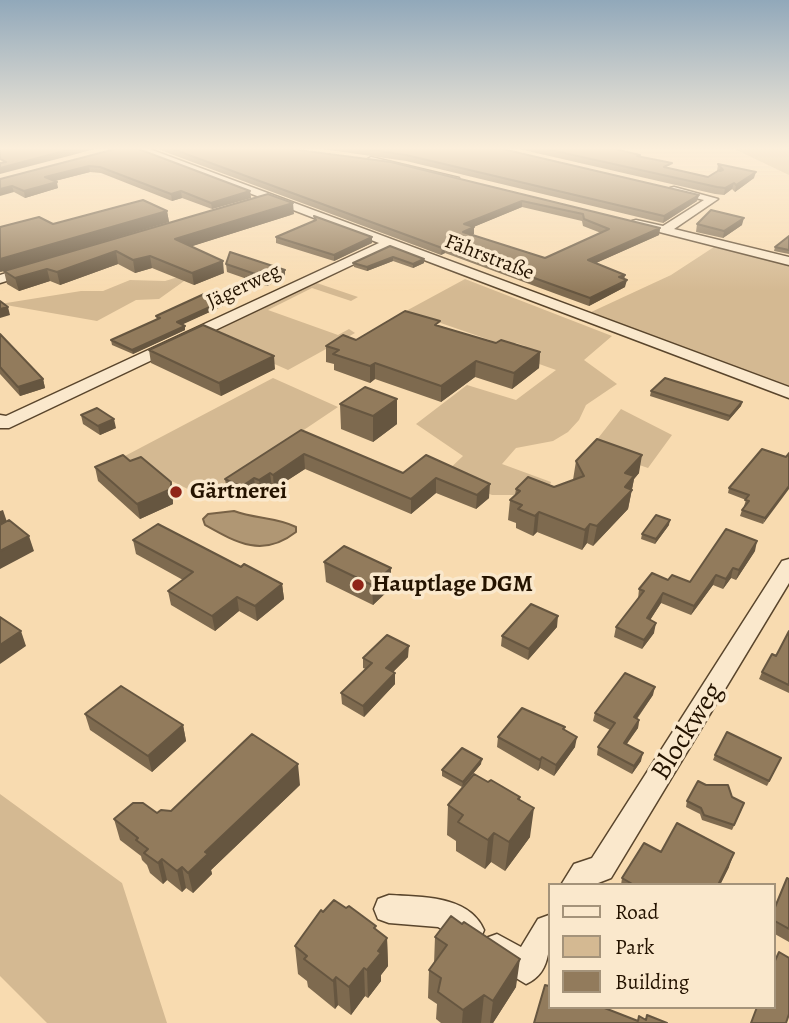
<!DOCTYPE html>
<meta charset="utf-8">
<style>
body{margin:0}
#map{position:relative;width:789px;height:1023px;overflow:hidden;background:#f8dbb0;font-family:Alegreya,serif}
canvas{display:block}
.legend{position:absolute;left:548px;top:883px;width:228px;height:126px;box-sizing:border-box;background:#fae8cc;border:2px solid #a4937a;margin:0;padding:9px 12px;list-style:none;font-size:21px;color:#241300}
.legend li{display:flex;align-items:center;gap:14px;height:35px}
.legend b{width:35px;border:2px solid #a4937a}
</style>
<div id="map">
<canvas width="789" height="1023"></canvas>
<ul class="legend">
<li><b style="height:9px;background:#fae8cc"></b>Road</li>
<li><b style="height:19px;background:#d4b992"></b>Park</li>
<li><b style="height:19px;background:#927b5c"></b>Building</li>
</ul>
</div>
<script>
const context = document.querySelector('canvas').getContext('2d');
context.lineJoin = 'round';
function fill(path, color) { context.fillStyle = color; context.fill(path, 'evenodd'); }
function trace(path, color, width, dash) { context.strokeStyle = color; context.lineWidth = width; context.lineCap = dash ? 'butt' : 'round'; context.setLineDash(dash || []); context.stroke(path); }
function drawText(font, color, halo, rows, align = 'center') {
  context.font = font + ' Alegreya,serif'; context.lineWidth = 7; context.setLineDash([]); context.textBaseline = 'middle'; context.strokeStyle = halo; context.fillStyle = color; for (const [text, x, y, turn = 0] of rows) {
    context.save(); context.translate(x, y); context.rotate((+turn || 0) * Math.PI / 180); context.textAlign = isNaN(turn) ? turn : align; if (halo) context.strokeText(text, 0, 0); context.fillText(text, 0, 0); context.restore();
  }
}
fill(new Path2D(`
 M730 147H789V175Z
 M717 245 789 263V387L589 313 671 275Z
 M198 271 159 299 136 300 97 321 0 304 81 291H103L130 280 165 281Z
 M465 279 612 336 584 360 617 384 586 405 579 420 568 432 553 441 516 448 502 464 551 482 546 495H492L443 475 463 456 416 424 467 385 516 400 556 370 514 355 525 346 516 343 510 347 406 311Z
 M308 280 358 297 351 301 312 288 268 310 338 335 349 329 355 333 288 370 200 331Z
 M273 378 338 407 204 497 123 457Z
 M621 409 672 435 648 468 604 453 588 451Z
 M0 794 122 883 167 1023H47L0 976Z`), '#d4b992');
const water = new Path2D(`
 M234 511C255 519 277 517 296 527V532C263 558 237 543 205 525L203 519 208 514Z`);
fill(water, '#b09774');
trace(water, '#786246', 2);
const minor = new Path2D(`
 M130 147H144L789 387V398L390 247 9 428H0V415L6 416 379 243Z
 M371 157 459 178 454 181 368 162 366 160Z
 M674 187 718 199 674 229 789 257V265L632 225V221L636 220 663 226 704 200 670 192V188Z
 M31 265 37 269 35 272 0 283V275Z
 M789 559V583L611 878 593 885H561L574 864 592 858 782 561Z
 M389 895C421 897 469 895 484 930L480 940 469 945 438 927 389 923 378 919 374 909 378 899Z
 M549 915C549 940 554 972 526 984L486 960 481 949 486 938 497 934 521 947 538 919Z`);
trace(minor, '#59452c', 3);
fill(minor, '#fae8cc');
fill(new Path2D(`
 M123 147 250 191 251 198 212 209 182 198 172 201 101 173 90 172 55 181 58 188 25 198 14 192 0 179Z
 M152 147H275L660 228 659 235 596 263 624 279 625 287 589 306 445 253 441 255ZM522 207 582 221 583 226 601 233 545 258 472 235 474 234 473 227Z
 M308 147H494L699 195 697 201 663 223 406 161Z
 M510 147H607L640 156 671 169 708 177 717 171 718 164 754 178 735 192 732 189 724 195 715 194Z
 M167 211 169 222 32 263 294 214 192 246 224 273 194 285 152 268 135 273 118 264 60 285 50 281 19 291 7 284 4 271 0 272 53 224Z
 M314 216 372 237V243L334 261 276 243V237L315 221Z
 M697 224 742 225 723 238 696 232Z
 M789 236V254L774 251 775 247Z
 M390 246 424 259V263L413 268 393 261 367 271 354 267 353 263Z
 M226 264 285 270V277L267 286 227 272Z
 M223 306 182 324 185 326V330L133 354 112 345 111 340 157 320 156 316Z
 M440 326 496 343 540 352 539 368 512 389 475 377 441 402 375 379 370 383 334 370V364L326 362V346L356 340Z
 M0 334 43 379 45 388 20 396 0 374Z
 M149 350 275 369 221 396 151 363Z
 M651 391 742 402 741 406 728 421 650 396Z
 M397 399V424L373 442 341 429 340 404Z
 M81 415 116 428 100 435 83 424Z
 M301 430 403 473 426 455 489 498 476 509 436 493 411 514 305 469 274 489 272 488 261 495 256 492 242 501 227 493 225 479Z
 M786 457 763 524 740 516 742 510 745 506H744L746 500 728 493 729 488Z
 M576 461 639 473 634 479 628 509 593 546 587 543 582 550 537 532 533 536 516 528V523L508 520 510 500 515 495 516 489 554 487 573 480Z
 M95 467 173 496V504L140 519 98 481Z
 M669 525 655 544 641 539 642 534Z
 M133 540 241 567 282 584 284 599 257 621 239 611 215 631 171 605 168 591 183 580 136 554Z
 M755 551 736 580 731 578 723 589 713 585 691 615 661 603 650 620 654 633 642 649 614 637 616 627 638 599 639 589 668 580 690 582Z
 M324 562 391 568V588L373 605 326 582Z
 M557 627 528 660 501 646 502 636Z
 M789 631V693L759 679 762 672 776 656Z
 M408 657 393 672 395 673V684L364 717 342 704 341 693 366 669 363 668V658Z
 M653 695 637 719 639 720 638 728 626 744 641 761 632 774 597 755 598 747 610 730 593 721 595 713Z
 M85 714 183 725 186 741 152 772 90 730Z
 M564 730 575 747 554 776 540 768 538 771 497 747 498 737Z
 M715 755 781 758 767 786 713 760Z
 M481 764 462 787 442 776V770Z
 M488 782 520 797V800L530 837 505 871 491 862 485 869 456 851V841L447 835 448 805Z
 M300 785 211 870 212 874 193 893 186 888 182 892 167 880 163 884 150 873 147 865 142 860 141 856 120 840 114 819 171 811Z
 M732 797 742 809 732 830 702 820 700 814 686 807 687 801Z
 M661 852 729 867 720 885H621L622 878Z
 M789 879V942L773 933V911Z
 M323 912 377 930 387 938 388 966 381 975V981L368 998 365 996 351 1015 338 1005 335 1009 308 987 307 981 298 974 295 946Z
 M435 937 516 987 493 1023H441L436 1019 437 1004 428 998 429 970 434 964Z`), '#7e6a4f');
fill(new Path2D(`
 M79 147H103L0 174V168Z
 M89 166 90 172 47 183 45 177Z
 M756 172 754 178 735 192 736 185Z
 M57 182 58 188 25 198 24 191Z
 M734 183 732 189 724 195 725 188Z
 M12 186 14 192 0 196V189Z
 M181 191 182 198 172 201 171 194Z
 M250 191 251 198 212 209 211 203Z
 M699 195 697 201 663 223 664 216Z
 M522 201V207L464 231V224Z
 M293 203 294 214 177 251 175 239Z
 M167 211 169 222 0 272V259Z
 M744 218 742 225 723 238 724 231Z
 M474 227V234L462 239 463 232Z
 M660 228 659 235 587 267 588 260Z
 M372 237V243L334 261V255Z
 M445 246V253L441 255 442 248Z
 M116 251 118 264 60 285 57 272Z
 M150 256 152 268 135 273 133 260Z
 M393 257V261L367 271V267Z
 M424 259V263L413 268V264Z
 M223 261 224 273 194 285 192 273Z
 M47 269 50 281 19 291 15 278Z
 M285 270V277L267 286V278Z
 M625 275 624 281 627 280 625 287 589 306 590 298 619 277Z
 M223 301V306L177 327V322Z
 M8 307 10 315 0 318V309Z
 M185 326V330L133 354 132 350Z
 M540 352 539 368 512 389 514 373Z
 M274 356 275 369 221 396 219 383Z
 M476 361 475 377 441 402V386Z
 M375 363V379L370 383V366Z
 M43 379 45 388 20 396 18 387Z
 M397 399V424L373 442V416Z
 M742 402 741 406 728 421 730 416Z
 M114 419 116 428 100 435 98 426Z
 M304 454 305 469 274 489 273 475Z
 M642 455 639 473 634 479 628 509 593 546 597 526 625 473Z
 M270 473 272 488 261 495 259 480Z
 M254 478 256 492 242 501 241 487Z
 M436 478V493L411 514V499Z
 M171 482 173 504 140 519 137 504Z
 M490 484 489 498 476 509 477 495Z
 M789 486V489L763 524 765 518Z
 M3 510 8 525 0 527V511Z
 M539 512 537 532 533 536 535 516Z
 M670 520 669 525 655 544 656 539Z
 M590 524 587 543 582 550 585 530Z
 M29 536 34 551 0 569V551Z
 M757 541 755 551 736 580 739 570Z
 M391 568V588L373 605 372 585Z
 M733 568 731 578 723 589 726 579Z
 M716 575 713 585 691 615 694 606Z
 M282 584 284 599 257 621 255 606Z
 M663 593 661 603 645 628 647 618Z
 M237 597 239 611 215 631 212 616Z
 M558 616 557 627 528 660 529 649Z
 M656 623 654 633 642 649 644 640Z
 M21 631 26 646 0 664V645Z
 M409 646 408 657 386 679V668Z
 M395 673V684L364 717 363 706Z
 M655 687 653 695 632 725 634 717Z
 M639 720 638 728 622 751 624 743Z
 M183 725 186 741 152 772 148 756Z
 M577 737 575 747 554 776 556 765Z
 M643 753 641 761 632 774 634 766Z
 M542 757 540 768 538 771 540 760Z
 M482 759 481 764 462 787 463 782Z
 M298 764 300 785 211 870 212 874 193 893 188 873 205 852Z
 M534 808 530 837 505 871 509 842Z
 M494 833 491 862 485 869 488 840Z
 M734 853 729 867 720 885H718Z
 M162 859 167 880 163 884 158 863Z
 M182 867 186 888 182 892 177 871Z
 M387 938 388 966 381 975V981L368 998 367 970 378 951Z
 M520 959 516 987 493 1023H490L493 1001Z
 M364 968 365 996 351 1015 349 987Z
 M336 977 338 1005 335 1009 333 981Z
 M484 995 481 1023H462L463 1010Z`), '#665640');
const building = new Path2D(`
 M0 147H79L0 168V163L6 162 0 159Z
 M123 147H133L250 191 211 203 181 191 171 194 100 167 89 166 45 177 57 182 24 191 12 186 0 189V179Z
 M167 147H275L391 162 660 228 588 260 625 275 619 277 627 280 590 298 445 246 442 248ZM522 201 583 214 584 219 609 229 545 258 463 232 474 227 464 224Z
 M351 147H494L699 195 664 216 406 155Z
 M537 147H607L640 155 637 156 672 163 664 167 708 177 721 169 720 171 723 170 718 164 756 172 736 185 734 183 725 188 717 187Z
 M268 194 293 203 175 239 223 261 192 273 150 256 133 260 116 251 57 272 47 269 15 278 4 271Z
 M143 200 167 211 0 259V227L39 217 53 224Z
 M711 210 744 218 724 231 697 224Z
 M314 216 372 237 334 255 276 237 316 220Z
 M789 236V250L775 247Z
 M390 246 424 259 413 264 393 257 367 267 353 263Z
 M230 252 285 270 267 278 226 264Z
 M204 294 223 301 177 322 185 326 132 350 111 340 160 318 156 316Z
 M0 301 8 307 0 309Z
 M405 311 440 321 435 325 496 343 501 340 540 352 514 373 476 361 441 386 375 363 370 366 333 354 339 350 326 346 343 335 356 340Z
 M203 325 274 356 219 383 149 350Z
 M0 334 43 379 18 387 0 367Z
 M665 378 742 402 730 416 651 391Z
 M365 387 397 399 373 416 340 404Z
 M97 408 114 419 98 426 81 415Z
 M301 430 403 473 426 455 490 484 477 495 436 478 411 499 304 454 273 475 270 473 259 480 254 478 241 487 225 479Z
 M597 439 642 455 625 473 634 476 625 487 632 490 597 526 590 524 585 530 539 512 535 516 518 509 522 505 510 500 520 491 516 489 528 477 554 487 584 476 576 461Z
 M762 449 786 457 789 453V486L765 518 742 510 749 501 745 500 749 495 729 488Z
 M123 455 130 461 141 457 171 482V489L137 504 95 467Z
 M656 515 670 520 656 539 642 534Z
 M9 520 29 536 0 551V525Z
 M158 524 241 567 244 564 282 584 255 606 237 597 212 616 168 591 193 572 133 540Z
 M726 529 757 541 739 570 733 568 726 579 716 575 694 606 663 593 647 618 656 623 644 640 616 627 644 591 639 589 652 573 668 580 672 575 690 582Z
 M344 546 391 568 372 585 324 562Z
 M531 604 558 616 529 649 502 636Z
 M0 617 21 631 0 645Z
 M789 631V685L762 672 772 654 776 656Z
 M387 635 409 646 386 668 395 673 363 706 341 693 372 663 363 658Z
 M625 673 655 687 634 717 639 720 624 743 643 753 634 766 598 747 615 723 595 713Z
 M121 686 183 725 148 756 85 714Z
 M522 708 565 727 563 729 577 737 556 765 542 757 540 760 498 737Z
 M727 732 781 758 769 781 715 755Z
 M252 734 298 764 205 852 208 854 188 873 182 867 177 871 162 859 158 863 144 853 148 849 136 840 138 838 114 819 133 803H143L157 813 161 810 171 811Z
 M462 748 482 759 463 782 442 770Z
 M474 774 488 782 491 780 520 797 518 799 534 808 509 842 494 833 488 840 458 822 463 815 448 805Z
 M698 781 706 785H728L732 797 744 803 734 825 704 815 701 808 687 801Z
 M677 823 734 853 718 885H634L622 878 644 843 661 852Z
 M787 878 789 879V929L773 920V912Z
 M334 900 346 908 349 906 376 926 374 928 387 938 378 951 381 953 367 970 364 968 349 987 336 977 333 981 304 959 307 956 295 946 321 910 323 912Z
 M451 916 462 924 464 922 520 959 493 1001 484 995 463 1010 438 992 441 978 429 970 447 945 435 937Z
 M779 952 789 958V1014L786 1023H751L757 1007H773V965Z
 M545 985 549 986V1007H602L638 1021 639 1016 646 1020 647 1015 667 1023H534Z`);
fill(building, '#927b5c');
trace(building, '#665640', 2);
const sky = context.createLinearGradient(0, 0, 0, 291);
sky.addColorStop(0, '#91a8ba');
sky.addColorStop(0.51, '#fcefdb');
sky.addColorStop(1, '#fcefdb00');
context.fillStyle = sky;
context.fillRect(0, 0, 789, 291);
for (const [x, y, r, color] of [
 [176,492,7,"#8f2418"],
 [358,585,7,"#8f2418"]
]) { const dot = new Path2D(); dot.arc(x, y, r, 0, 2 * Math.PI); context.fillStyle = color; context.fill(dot); trace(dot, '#fae8cc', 2.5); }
drawText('21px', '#241300', '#fae8cc', [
 ["Fährstraße",489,258,21],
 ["Jägerweg",244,287,-25]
]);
drawText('bold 24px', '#241300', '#fae8cc', [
 ["Gärtnerei",190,492],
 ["Hauptlage DGM",372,585]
], 'left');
drawText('28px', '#241300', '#fae8cc', [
 ["Blockweg",688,732,-58]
]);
</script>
